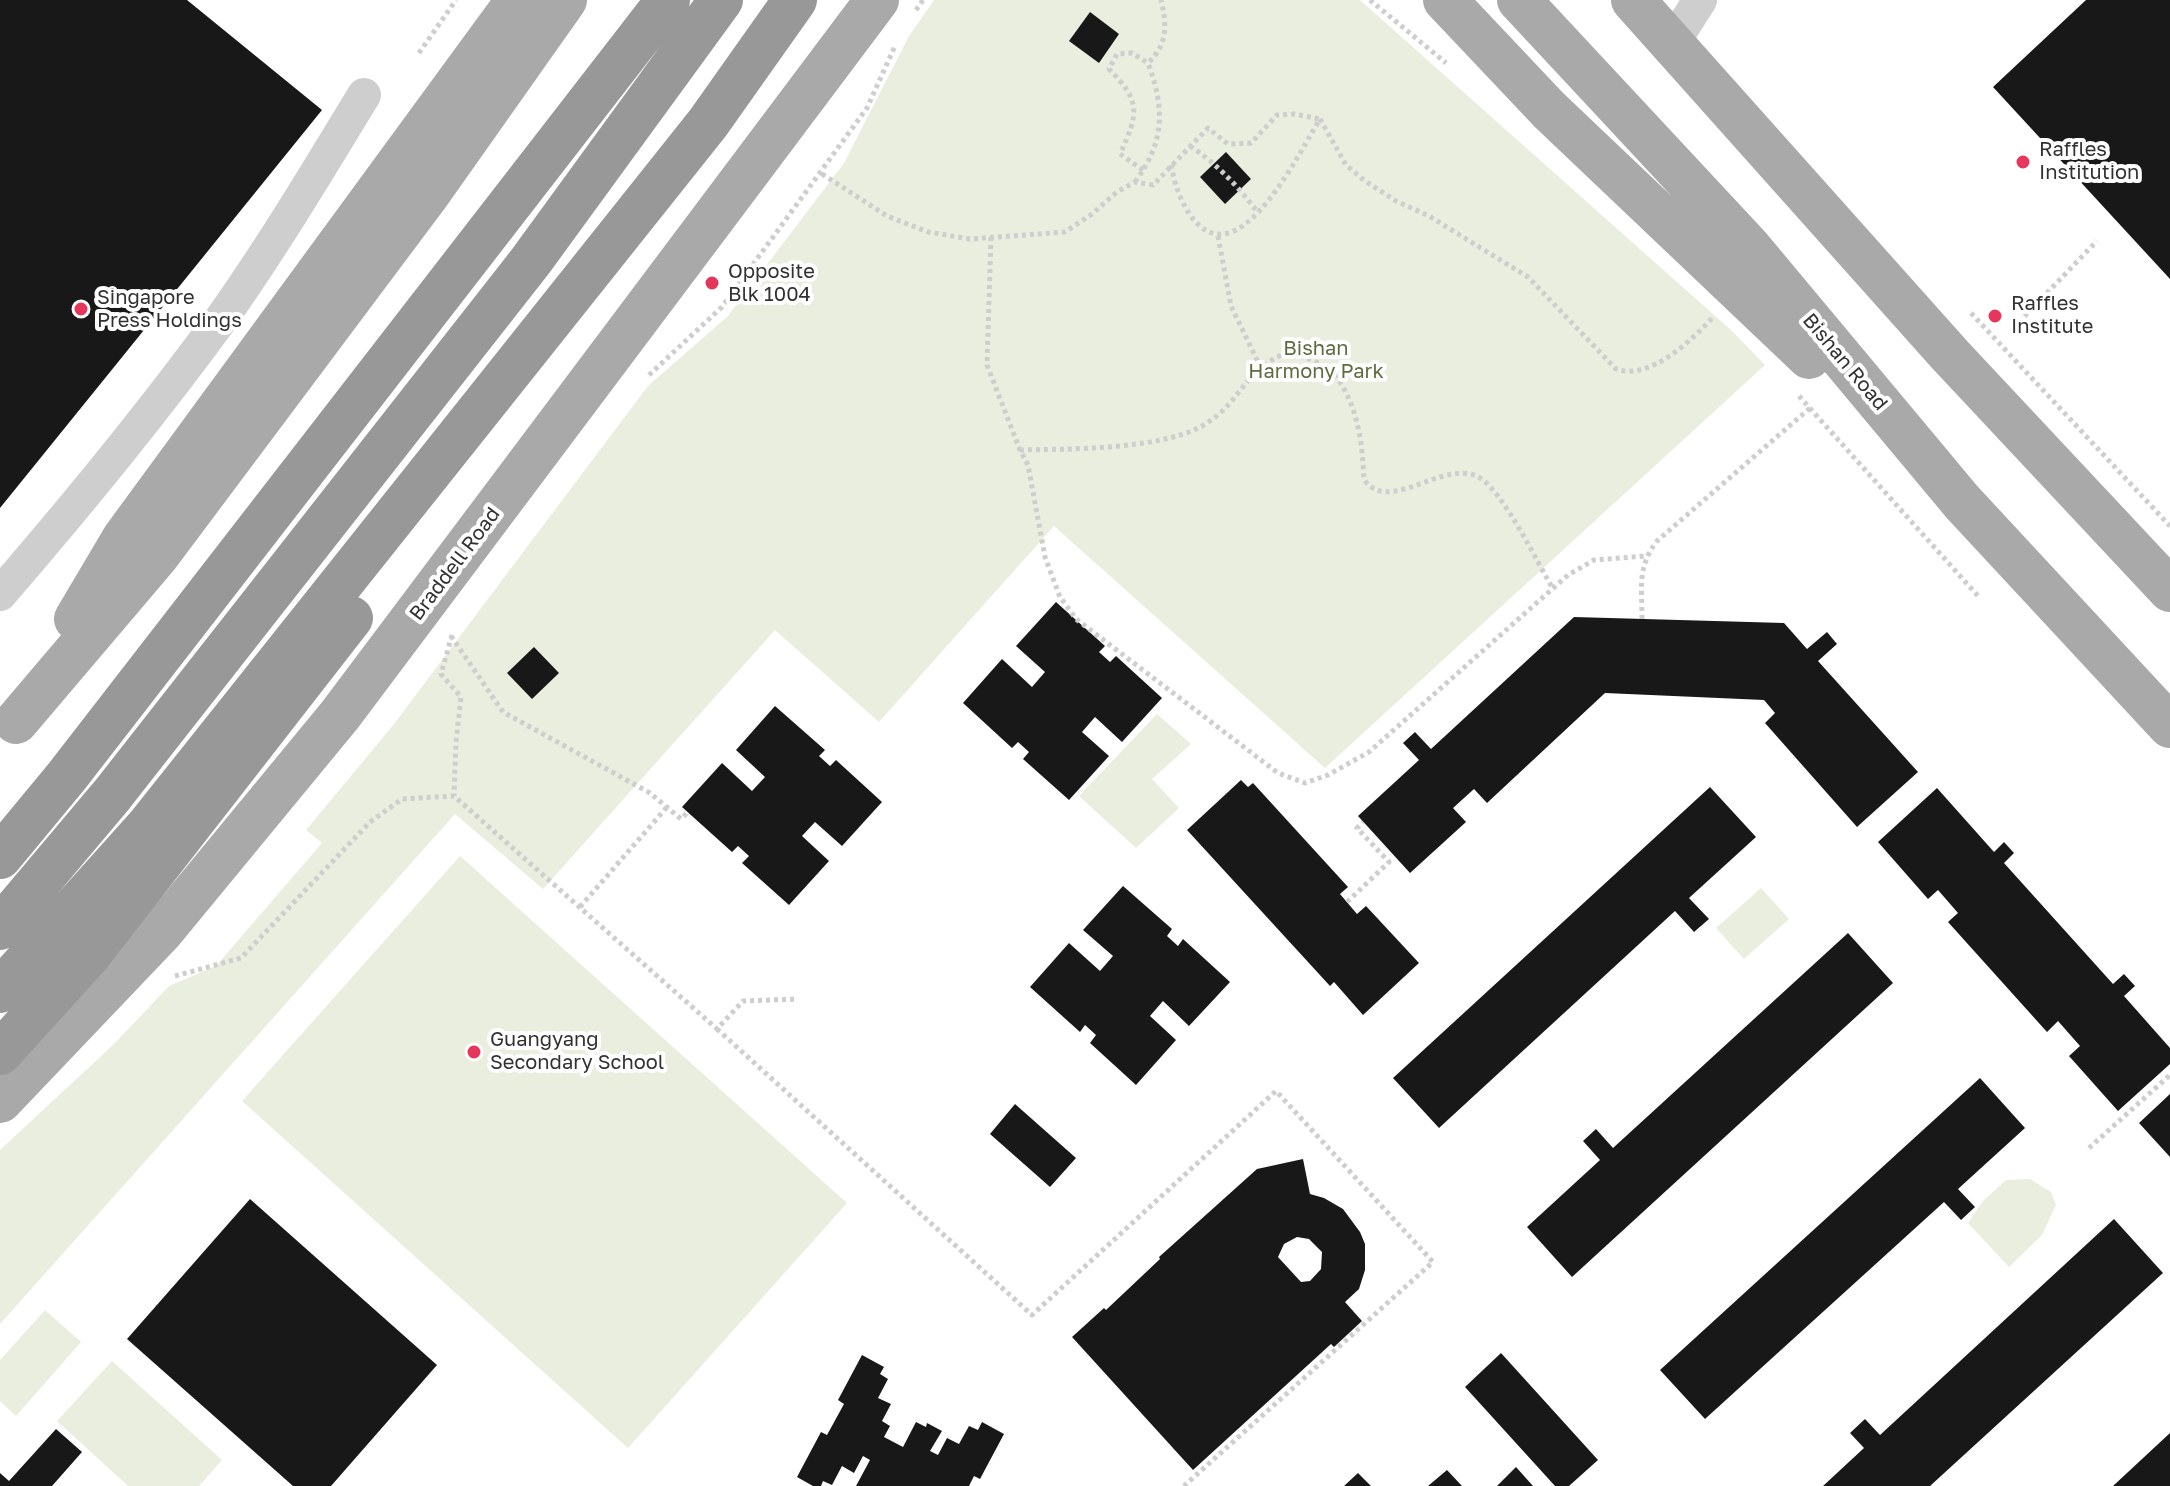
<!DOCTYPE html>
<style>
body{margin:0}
canvas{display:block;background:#fff}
</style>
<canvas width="2170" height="1486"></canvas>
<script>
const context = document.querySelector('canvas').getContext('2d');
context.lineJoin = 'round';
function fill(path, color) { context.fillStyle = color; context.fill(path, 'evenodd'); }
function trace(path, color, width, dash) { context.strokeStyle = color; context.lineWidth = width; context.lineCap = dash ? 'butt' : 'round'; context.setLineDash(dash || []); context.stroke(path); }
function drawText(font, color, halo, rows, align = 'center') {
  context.font = font + ' "Golos Text",sans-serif'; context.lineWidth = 8; context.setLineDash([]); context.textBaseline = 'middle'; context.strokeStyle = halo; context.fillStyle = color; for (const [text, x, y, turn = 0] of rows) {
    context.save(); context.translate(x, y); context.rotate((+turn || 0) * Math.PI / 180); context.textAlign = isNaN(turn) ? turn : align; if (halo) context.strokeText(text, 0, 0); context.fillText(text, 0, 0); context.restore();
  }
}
fill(new Path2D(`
 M934 0H1360L1732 331 1765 365 1325 768 1054 526 879 722 775 630 543 889 455 814 0 1324V1150L114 1044 169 986 216 966 322 843 306 830 394 724 648 386 728 316 844 163 909 36Z
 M1157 714 1191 744 1152 779 1179 808 1136 848 1079 796Z
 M460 856 847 1203 628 1448 242 1101Z
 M1761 888 1789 919 1744 959 1716 928Z
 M2030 1179 2051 1192 2056 1205 2042 1235 2009 1267 1968 1223 1983 1201 2006 1180Z
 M45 1310 81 1342 16 1416 0 1401V1360Z
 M112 1361 222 1460 199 1486H128L57 1421Z`), '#e9eedf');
fill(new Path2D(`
 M0 0H187L322 110 0 508Z
 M2086 0H2170V279L1993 87Z
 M1090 12 1119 34 1099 63 1069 41Z
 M1226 152 1251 179 1225 204 1200 177Z
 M1056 602 1105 646 1099 652 1110 662 1116 656 1162 698 1122 742 1095 717 1082 732 1109 756 1069 800 1023 759 1029 752 1018 742 1012 748 963 703 1002 659 1032 687 1045 672 1016 646Z
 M1574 617 1784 623 1807 649 1827 632 1837 644 1818 661 1918 772 1857 827 1765 723 1775 713 1764 700 1605 693 1487 803 1474 789 1453 808 1466 822 1410 873 1358 816 1419 760 1403 743 1415 732 1431 749Z
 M534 647 559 673 532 699 507 673Z
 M775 706 825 750 819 756 830 766 836 760 882 802 842 846 815 822 802 836 829 861 789 905 742 863 749 856 738 846 732 852 682 807 722 763 752 791 765 777 736 750Z
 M1241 780 1248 787 1253 783 1348 887 1340 894 1357 914 1366 906 1419 963 1363 1015 1334 982 1330 986 1187 830Z
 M1710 787 1756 837 1689 898 1709 919 1694 932 1675 911 1439 1128 1393 1078Z
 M1937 788 1994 852 2004 842 2014 853 2004 863 2113 984 2124 974 2135 986 2124 996 2170 1048V1064L2118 1111 2069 1056 2080 1046 2058 1021 2047 1032 1948 922 1958 913 1938 890 1928 899 1878 842Z
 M1123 886 1172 929 1167 936 1178 946 1183 939 1230 982 1189 1026 1163 1001 1150 1016 1176 1040 1136 1085 1090 1043 1096 1035 1085 1025 1080 1032 1030 987 1069 943 1100 971 1113 956 1083 930Z
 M1848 933 1893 983 1572 1277 1527 1227 1600 1160 1583 1141 1596 1129 1613 1148Z
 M1980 1078 2025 1128 1958 1189 1975 1207 1961 1220 1944 1202 1705 1419 1660 1370Z
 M2170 1094V1157L2139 1123Z
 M1015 1104 1076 1158 1050 1187 990 1134Z
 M1303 1159 1310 1194 1324 1198 1343 1209 1360 1232 1365 1244V1270L1359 1289 1345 1302 1362 1321 1334 1347 1331 1344 1193 1470 1072 1337 1104 1308 1106 1310 1160 1259 1159 1257 1257 1169ZM1297 1237 1309 1239 1322 1252 1321 1269 1310 1281 1301 1282 1278 1257 1284 1244Z
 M250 1199 437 1365 331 1486H293L127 1339Z
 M2114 1219 2163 1273 1930 1486H1823L1864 1448 1850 1433 1865 1419 1880 1435Z
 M1501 1353 1598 1460 1569 1486H1555L1465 1387Z
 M862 1355 884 1367 880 1374 888 1379 878 1398 891 1404 882 1421 890 1426 884 1437 903 1447 916 1422 926 1427 927 1423 942 1431 930 1451 938 1455 947 1438 959 1444 969 1426 978 1430 982 1422 1004 1434 980 1479 974 1476 969 1486H856L870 1460 863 1456 854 1473 842 1466 832 1485 823 1481 821 1486H813L797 1477 821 1432 827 1435 844 1404 838 1400Z
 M56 1429 82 1452 52 1486H0V1473L9 1481Z
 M2170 1433V1486H2113Z
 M1516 1467 1533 1486H1497Z
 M1447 1470 1462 1486H1428Z
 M1358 1473 1371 1486H1344Z`), '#181818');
trace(new Path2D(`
 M1370 0 1446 63
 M916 10 923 0
 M419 53 456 0
 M1320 119 1346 165 1365 181 1396 201 1429 216 1528 277 1616 369C1650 381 1692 340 1713 317
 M1190 146C1217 164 1239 187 1258 213
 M1171 165C1175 186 1183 211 1200 226 1245 266 1301 149 1320 119
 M1143 170 1120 154C1139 113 1141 101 1109 69L1117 54 1132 53 1148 63
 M822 174 887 216 928 232 970 239 1065 232 1092 214 1117 192 1135 182 1153 185 1208 128 1228 144 1251 143 1277 115 1294 114 1320 119
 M1135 182C1165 141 1165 109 1148 63 1168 44 1167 25 1161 0
 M1218 236 1231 306 1260 366
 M991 237 987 365 1020 450 1028 465 1045 557 1060 597 1076 619 1278 773 1305 783 1328 775 1369 752 1568 575 1594 560 1646 556
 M1971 313 2170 526
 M2019 322 2097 241
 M649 375 722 307 867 108 895 46
 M1799 396 1978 596
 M1020 450C1067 449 1167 450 1207 423 1243 400 1243 369 1289 352 1298 356 1309 358 1318 363 1351 379 1361 430 1363 464 1364 473 1362 480 1370 486 1396 508 1449 458 1480 478 1504 493 1537 562 1553 589
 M1642 619C1642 587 1637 567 1657 541L1810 408
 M452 635 441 674 461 697 456 742 454 796
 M451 636 503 712 650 793 681 819 688 812
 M1347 902 1389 862 1357 828 1363 822
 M580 907 667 807
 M175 976 241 958 370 822 402 799 454 796 717 1029 743 1001 798 999
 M717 1029 1032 1315 1276 1091 1433 1262 1184 1486
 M2089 1148 2170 1075`), '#cecece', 5, [4, 4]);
trace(new Path2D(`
 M1672 44 1700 0
 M0 594C78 504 154 411 224 315 274 244 319 169 364 95`), '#cecece', 34);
trace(new Path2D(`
 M1445 0 1549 110 1809 357
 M1519 0 1750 248 1962 502 2170 726
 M1633 0 1950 355 2170 590
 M76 619 124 538 518 0
 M16 722 157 556 428 194 565 0
 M0 1101 162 931 340 715 877 0`), '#a9a9a9', 44);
trace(new Path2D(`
 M0 857 67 776 668 0
 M0 928 112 795 530 262 721 0
 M0 991 148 826 708 123 795 0
 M0 1053 88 956 351 618`), '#989898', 44);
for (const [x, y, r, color] of [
 [2023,162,8,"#e5365b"],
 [712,283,8,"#e5365b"],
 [81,309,8,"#e5365b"],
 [1995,316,8,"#e5365b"],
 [474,1052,8,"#e5365b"]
]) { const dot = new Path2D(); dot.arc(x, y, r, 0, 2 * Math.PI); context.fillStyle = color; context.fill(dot); trace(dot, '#fff', 3); }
drawText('20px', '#313131', '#fff', [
 ["Raffles",2039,150],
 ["Institution",2039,173],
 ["Opposite",728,272],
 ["Blk 1004",728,295],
 ["Singapore",97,298],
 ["Press Holdings",97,321],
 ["Raffles",2011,304],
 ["Institute",2011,327],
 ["Guangyang",490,1040],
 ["Secondary School",490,1063]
], 'left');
drawText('20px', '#5b6d3e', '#fff', [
 ["Bishan",1316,349],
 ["Harmony Park",1316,372]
]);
drawText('20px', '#313131', '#fff', [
 ["Bishan Road",1845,362,50],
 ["Braddell Road",455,564,-53]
]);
</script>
